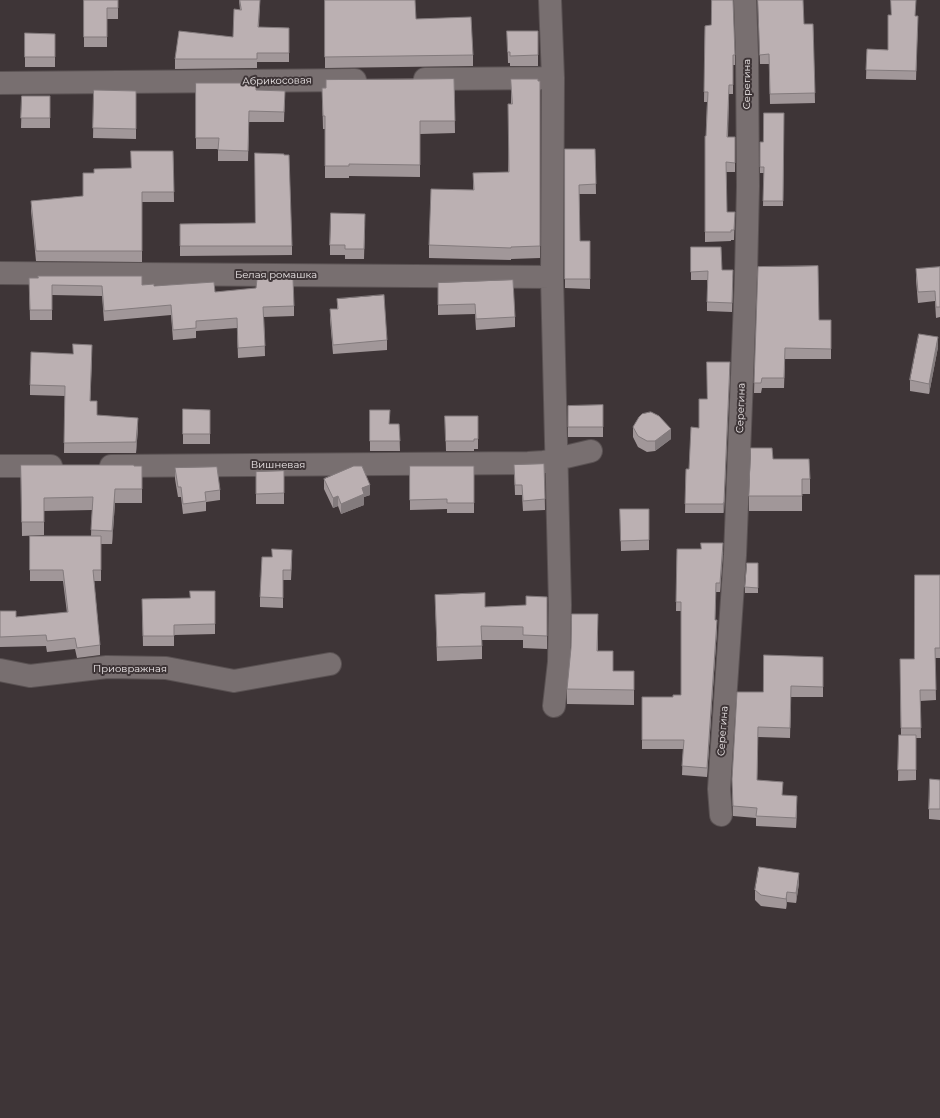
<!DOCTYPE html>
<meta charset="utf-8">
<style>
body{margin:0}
canvas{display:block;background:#3e3537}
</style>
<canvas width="940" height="1118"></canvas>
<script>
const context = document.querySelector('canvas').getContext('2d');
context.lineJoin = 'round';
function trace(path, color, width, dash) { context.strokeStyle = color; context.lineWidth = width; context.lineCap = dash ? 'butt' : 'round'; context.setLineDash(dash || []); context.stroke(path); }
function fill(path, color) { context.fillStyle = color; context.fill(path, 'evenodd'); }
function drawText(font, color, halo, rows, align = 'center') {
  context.font = font + ' Montserrat,sans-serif'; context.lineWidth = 4; context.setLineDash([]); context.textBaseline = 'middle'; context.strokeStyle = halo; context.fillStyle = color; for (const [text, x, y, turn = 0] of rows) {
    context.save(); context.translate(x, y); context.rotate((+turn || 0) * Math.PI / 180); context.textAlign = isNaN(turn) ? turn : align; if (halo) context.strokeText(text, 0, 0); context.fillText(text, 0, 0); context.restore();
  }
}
const street = new Path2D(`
 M550 0 553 78 552 277 560 605 559 662 554 706
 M425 79 553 78
 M0 83 355 80
 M0 273 552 277
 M0 466H51
 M111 466 528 463 544 462 591 451
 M0 670 30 676 107 667 166 668 234 681 330 664
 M721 815 719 789 735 555 746 275 748 186 747 55 745 0`);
trace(street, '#5a5253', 24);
trace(street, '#786f70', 22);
fill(new Path2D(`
 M84 0H118V19H107V47H84Z
 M239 0H260L259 27 289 28V62H257V68L175 69V59L233 37 240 10Z
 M325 0 416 19 473 55V66L325 68Z
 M758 0 804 24H813L815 103 770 104 769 64H760Z
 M916 16H918L916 80 866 79 867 49 888 50Z
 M711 25 735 55V65H733V94H729L728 137H735V172H726L727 212H735L734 240H731V241L705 242V136H706L707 102H704L705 26Z
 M507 31H538V66H510V63H508Z
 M25 33 55 34V67H25Z
 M454 79 455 133 420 134V177L349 176V178H325V129H323L322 88Z
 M511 79 540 81V258L511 259V260L429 258V245L473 190V173L508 172 511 104Z
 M196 83 256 90 285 91 284 122H249L248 161H218V149H196Z
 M94 90 136 91V139L93 138Z
 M22 96H50V128H21Z
 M784 113 783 206H763L764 173H760V142H763Z
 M565 149H595L596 194H579L580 241H590V289L565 288Z
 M173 151 174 202H142V262L36 261 31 211V201L83 196 94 173 131 168Z
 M284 155 292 246V255L180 256V224L255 223Z
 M365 224 364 259H345V255H330V245Z
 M691 247 733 278 732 312 707 311V280H691Z
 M758 267 819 320H831V359H785L784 388H762L761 393H754Z
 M940 267V317L936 318 935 301 918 303 916 280V269Z
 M29 278 154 286 215 292 294 306V316L264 317 265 356 238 358 237 328 196 331V338L173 340 171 315 104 321 102 296 52 295V320H30Z
 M438 283 515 317V327L476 330 475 314 438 315Z
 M337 299 387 340V350L333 354 330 319V309H337Z
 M938 347 929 394 910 391V380Z
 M92 355 90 401 97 415 138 428 136 453H64L65 396 30 395V385Z
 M730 371 724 512 723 513H685L686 469H689L699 428 707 399Z
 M603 405V437H568V406Z
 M183 409 210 410V444H183Z
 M370 410 389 424H399L400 451H370Z
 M445 416H478V449H474V451H446Z
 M633 427 671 439 655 451 647 452 638 447 633 437Z
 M773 459 810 479V494H802V511H749V496Z
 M544 464 545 510 523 511 522 495H515L514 465Z
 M21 465 142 466V503H115L112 544H101V581H94L100 645V655L77 658 75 649 47 652 46 646 0 647V611L16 617 67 613 63 581H30V536H91L92 510 44 511V535L22 536Z
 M410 466H474V513H447V509L410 510Z
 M175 468 220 490V500L206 502V511L183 514 181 497H178L175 479Z
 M284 471V504H256V472Z
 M324 479 370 495 364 497V505L341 514 338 506 333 508 324 489Z
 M620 509H649V550L621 551Z
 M677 549H701L723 552 720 592H716L715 620 717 629 707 777 682 775 683 749H642V697H673L681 695V611H676Z
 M292 560 291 580H283V608L260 607V597Z
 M758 563V593H745V587Z
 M940 575V658H935L936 700 920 701 921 738H916V780L898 781 899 735H901L900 659H914Z
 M190 591H215V634L174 635V646H143L142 599 190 598Z
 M435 595 485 607 526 605 547 597V649L523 648V640H482V659L437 661Z
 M598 614V651L613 671H634V705L567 704V689Z
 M823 657V697H791L790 738 758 737 757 780 782 795 797 806 796 828 756 826V818L733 816 732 779 763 692Z
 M940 780V820L929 819V809Z
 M799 883 796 903 787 902 786 909 761 906 755 900V890Z`), '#a19799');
fill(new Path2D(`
 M938 337V347L929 394V384Z
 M92 345V355L90 411V401Z
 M730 362 724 512 723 513V504Z
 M138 418V428L136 453V442Z
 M671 429V439L655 451V441Z
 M370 485V495L364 497V505L341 514V504L362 488Z
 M115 489V503L112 544V531Z
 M338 496V506L333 508V498Z
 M723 543V552L720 592V583Z
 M717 620V629L707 777V768Z
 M797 796V806L796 828V818Z
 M799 873V883L796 903V893Z
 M787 892V902L786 909V899Z`), '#837b7d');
const building = new Path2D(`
 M84 0H118V8H107V37H84Z
 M240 0H260L258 27 289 28V53H257V59H175L179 31 233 37 234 9 241 10Z
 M325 0H415L416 19 471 17 473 55 325 57Z
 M712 0H733L735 55H733V85H729L727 137H735V163L726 162 727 212H735L734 230H731V232H705V136H706L708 92H704L705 26 711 25Z
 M758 0H803L804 24H813L815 93 770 94 769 54 760 55Z
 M891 0H916L915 16H918L916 71 866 70 867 49 888 50V15H891Z
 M507 31H538V55L510 56V52H508Z
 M25 33 55 34V57H25Z
 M454 79 455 121H420V165L349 164V166H325V116H323L322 88H326V80Z
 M511 79H538V81H540V246L511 247V248L429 245 431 189 474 190 473 173 509 172 508 104H512Z
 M196 83H256V90L285 91 284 112 249 111 248 151 218 150 219 138H196Z
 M94 90 136 91V129L93 128Z
 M22 96H50V118H21Z
 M764 113H784L783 201H763L764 167H760V142H763Z
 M565 149H595L596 184 579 185 580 241H590V279H565Z
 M131 151H173L174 192H142V251H36L31 201 83 196V173H94V169L131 168Z
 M255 153 284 154V155H289L292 246H180V224L255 223Z
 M331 213 365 214 364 249H345V245H330Z
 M691 247H721L722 270H733L732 303 707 302 708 271 691 272Z
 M818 266 819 320H831V349L785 348 784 378H762L761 383H754L758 267Z
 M940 267V307H936L935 291 918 292 916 269Z
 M38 276H142V285L154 284V286L214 282 215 292 256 288 257 279 293 278 294 306 263 307 265 346 238 348 237 318 196 321V328L173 330 171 305 104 311 102 286 52 285V310H30L29 278H38Z
 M513 280 515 317 476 319 475 304 438 305V283Z
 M384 295 387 340 333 345 330 309H338L337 299Z
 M919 334 938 337 929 384 910 380Z
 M73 344 92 345 90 401H97V415L138 418 136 442 64 443 65 386 30 385 31 352 73 354Z
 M707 362H730L724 502 723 504H685L686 469H689L691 427 699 428V399H707Z
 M603 405V427H568V406Z
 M183 409 210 410V434H183Z
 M370 410H390L389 424H399L400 441H370Z
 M651 412 659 416 671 429 655 441H647L638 436 633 427 639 417 642 414Z
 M445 416H478V439H474V441H446Z
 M751 448H772L773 459H809L810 479H802V496H749Z
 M544 464 545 499 523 501 522 485H515L514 465Z
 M21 465H134V466H142V489H115L112 531 91 530 93 497 44 498V522H22Z
 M354 466H362L370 485 362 488 364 494 341 504 338 496 333 498 324 479Z
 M410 466H474V503H447V499L410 500Z
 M217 467 220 490 205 492 206 501 183 504 181 487H178L175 468Z
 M284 471V493L256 494V472Z
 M620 509H649V540L621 541Z
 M30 536H101V570H93L100 645 77 648 75 638 47 641 46 635 0 637V611H16V617L68 612 63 570H30Z
 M701 543H723L720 583H716L715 620H717L707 768 682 766 684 740H642V697H673V695H681V602H676L677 549H701Z
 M272 549 292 550 291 570H283V598L260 597 262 557H272Z
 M747 563H758V588L745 587Z
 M915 575H940V648H935L936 690H920L921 728H901L900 659H914Z
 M190 591H215V624L174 625V636H143L142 599 190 598Z
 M485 593V607L526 605V596L547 597V636L523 635V627L481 626 482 646 437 647 435 595Z
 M572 614H598L597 651H613V671H634V690L567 689 571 648Z
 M764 655 823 657V687L791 686 790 728 758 727 757 780 783 782 782 795 797 796 796 818 756 816 757 808 733 806 732 779 737 692H763Z
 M899 735H916V770H898Z
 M930 779 940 780V809H929Z
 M759 867 799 873 796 893 787 892 786 899 761 895 755 890Z`);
fill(building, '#bbb0b2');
trace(building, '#837b7d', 1);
drawText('10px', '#efeaeb', '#3e3537', [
 ["Абрикосовая",277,81,-1],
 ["Серегина",747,84,-90],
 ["Белая ромашка",276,275],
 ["Серегина",741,408,-88],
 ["Вишневая",278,465],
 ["Приовражная",130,669],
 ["Серегина",723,731,-86]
]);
</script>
